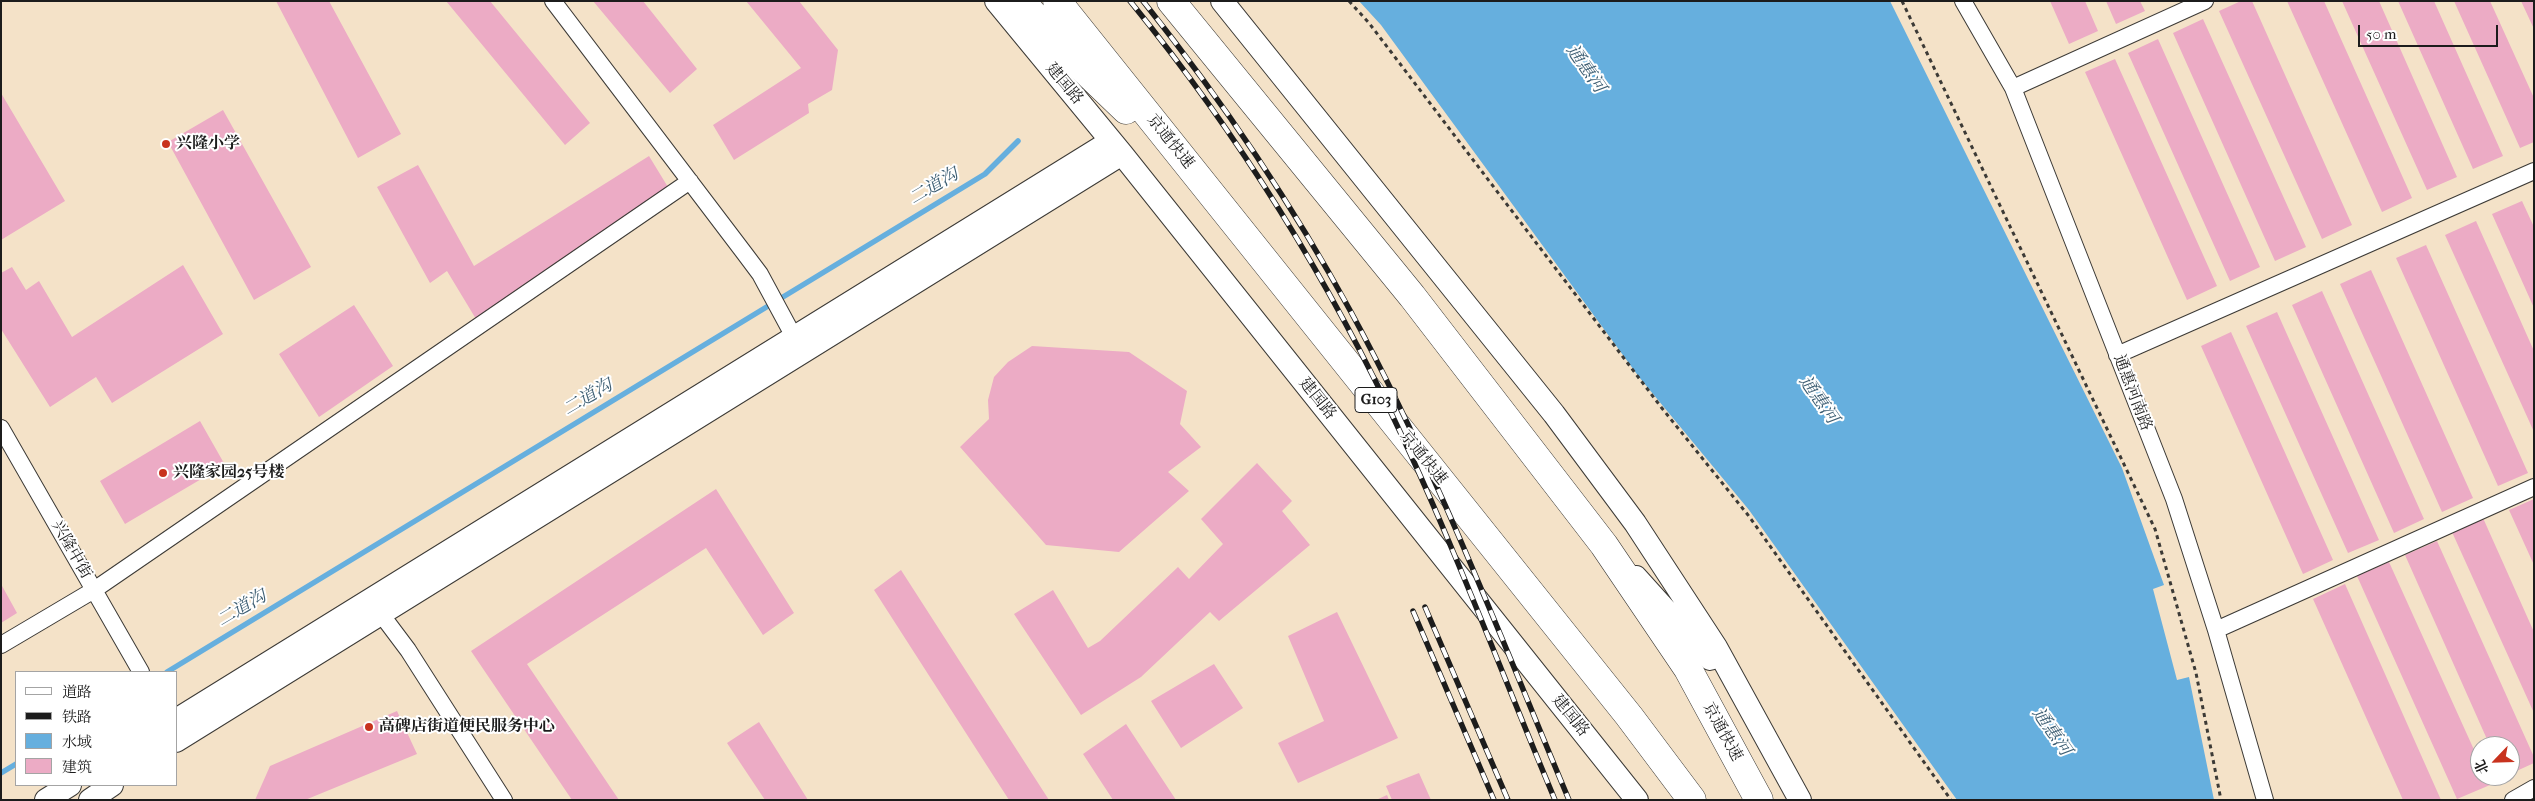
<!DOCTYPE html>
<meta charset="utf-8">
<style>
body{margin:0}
#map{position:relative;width:2535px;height:801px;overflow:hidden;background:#f4e2c8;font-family:"IM FELL French Canon","Noto Serif SC",serif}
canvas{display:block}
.frame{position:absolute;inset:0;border:2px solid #1c1c1c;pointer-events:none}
.legend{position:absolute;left:15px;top:671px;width:162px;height:115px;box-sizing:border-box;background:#fff;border:1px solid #a4a4a4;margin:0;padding:6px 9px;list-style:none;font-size:15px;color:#1c1c1c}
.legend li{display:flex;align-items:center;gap:10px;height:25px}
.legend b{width:25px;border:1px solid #a4a4a4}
.north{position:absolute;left:2470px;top:736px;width:50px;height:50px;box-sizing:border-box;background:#fff;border:1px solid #a4a4a4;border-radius:50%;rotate:246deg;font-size:14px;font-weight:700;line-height:20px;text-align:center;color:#1c1c1c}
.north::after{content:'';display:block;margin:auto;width:18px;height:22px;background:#c8321e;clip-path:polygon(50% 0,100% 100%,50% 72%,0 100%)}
.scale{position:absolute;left:2358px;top:25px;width:140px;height:22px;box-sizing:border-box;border:2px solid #1c1c1c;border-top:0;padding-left:6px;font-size:15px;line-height:18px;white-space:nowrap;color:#1c1c1c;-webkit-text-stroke:4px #fff;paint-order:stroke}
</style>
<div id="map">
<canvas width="2535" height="801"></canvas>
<div class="frame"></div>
<ul class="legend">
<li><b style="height:6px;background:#fff"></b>道路</li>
<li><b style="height:6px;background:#1c1c1c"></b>铁路</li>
<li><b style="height:14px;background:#66afde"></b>水域</li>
<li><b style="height:14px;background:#ecabc5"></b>建筑</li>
</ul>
<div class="north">北</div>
<div class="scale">50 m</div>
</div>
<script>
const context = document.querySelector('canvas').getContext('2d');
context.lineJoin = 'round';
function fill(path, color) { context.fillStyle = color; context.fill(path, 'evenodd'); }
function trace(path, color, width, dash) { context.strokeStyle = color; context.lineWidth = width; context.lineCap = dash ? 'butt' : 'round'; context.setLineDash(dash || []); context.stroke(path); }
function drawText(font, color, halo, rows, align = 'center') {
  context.font = font + ' "IM FELL French Canon","Noto Serif SC",serif'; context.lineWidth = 4; context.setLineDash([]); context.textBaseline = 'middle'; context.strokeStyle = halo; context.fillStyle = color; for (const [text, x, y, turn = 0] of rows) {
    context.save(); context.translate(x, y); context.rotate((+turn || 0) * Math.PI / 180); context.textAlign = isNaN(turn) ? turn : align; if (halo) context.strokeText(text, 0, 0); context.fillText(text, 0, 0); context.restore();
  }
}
fill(new Path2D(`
 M1359 1H1890L2122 468 2164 585 2153 589 2177 680 2189 677 2214 800H1957L1749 510 1639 377 1381 25Z`), '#66afde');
trace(new Path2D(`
 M167 672 985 174 1018 141
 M1 773 16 764`), '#66afde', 5.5);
fill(new Path2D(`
 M276 1H329L401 134 358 158Z
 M446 1H490L590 123 565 145Z
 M593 1H643L697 69 670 93Z
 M746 1H799L838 50 832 90 808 104 809 113 734 160 713 125 801 68Z
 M2050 1H2085L2098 31 2069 44Z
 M2106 1H2140L2145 11 2116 24Z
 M2241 1H2252L2352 225 2322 239 2219 11Z
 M2287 1H2324L2412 198 2382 212Z
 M2342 1H2379L2457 177 2427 190Z
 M2398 1H2434L2503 156 2473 169Z
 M2454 1H2490L2534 98V142L2520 148Z
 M2521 1H2534V29Z
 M2203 19 2306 247 2275 261 2173 33Z
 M2158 39 2260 267 2230 281 2128 53Z
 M2115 59 2217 286 2187 300 2085 72Z
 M1 93 65 201 1 240Z
 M223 110 311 267 254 300 168 142Z
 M649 156 671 192 476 319 447 271 430 283 377 187 418 165 474 266Z
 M2522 201 2534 227V308L2492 214Z
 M2476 221 2534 351V432L2445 235Z
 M2426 245 2528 473 2498 486 2396 258Z
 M183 265 223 334 112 403 96 377 50 407 1 329V273L12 267 26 290 39 281 72 337Z
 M2371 270 2473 498 2442 512 2340 284Z
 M2322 291 2424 519 2394 533 2292 305Z
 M354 305 393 366 319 417 279 354Z
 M2277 312 2379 540 2348 553 2246 326Z
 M2231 332 2333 560 2303 574 2201 346Z
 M1032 346 1129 352 1187 391 1180 424 1201 447 1168 472 1189 491 1119 552 1046 545 960 447 989 419 988 400 994 377 1008 362Z
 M200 421 225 465 125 524 100 481Z
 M1257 463 1292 501 1282 511 1310 545 1219 621 1210 612 1141 677 1081 715 1014 614 1053 590 1088 648 1100 641 1178 567 1189 579 1223 544 1201 519Z
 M716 489 794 613 763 635 706 548 527 664 619 800H572L471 651Z
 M2534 499V565L2509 510Z
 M2483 518 2534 632V713L2452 532Z
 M2437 541 2534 757V763L2510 774V746H2490L2405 555Z
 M2389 562 2480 763V776H2486L2490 785 2457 799 2357 576Z
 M901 570 1049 800H1009L874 590Z
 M1 584 17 613 1 623Z
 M2345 584 2441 800H2403L2313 599Z
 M1337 612 1398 738 1298 783 1278 743 1324 721 1288 636Z
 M1214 664 1243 708 1181 748 1151 701Z
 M397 711 417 754 305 800H255L270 766Z
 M759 722 808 800H765L727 743Z
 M1126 724 1176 800H1113L1083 754Z
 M1419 773 1431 800H1392L1386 786Z
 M1387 795 1389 800H1376Z`), '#ecabc5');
const street = new Path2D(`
 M553 1 745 254 760 274 794 337
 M1963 1 2013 88 2174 499 2216 630 2265 800
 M2013 88 2205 1
 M2117 355 2534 171
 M1 428 141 672
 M381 614 408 650 504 800
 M2216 630 2534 487
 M1 645 94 590 690 181
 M2513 800 2534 788`);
const secondary = new Path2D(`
 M996 1 1122 154 1637 800
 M1222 1 1554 414 1635 523 1716 647 1800 800
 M1636 577 1710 659
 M176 720 1111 141
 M176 741 1122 154
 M46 800 70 785
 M90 800 112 785`);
const highway = new Path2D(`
 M1021 1 1073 59 1126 110
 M1057 1 1629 716 1692 800
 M1171 1 1412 296 1604 545 1688 669 1759 800`);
trace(street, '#3c3a36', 18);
trace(secondary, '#3c3a36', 24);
trace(highway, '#3c3a36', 29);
trace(new Path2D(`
 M1349 1 1369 23 1661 407 1748 515 1951 800
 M1902 1 2155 529 2196 673 2221 800`), '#3c3a36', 3, [4, 4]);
trace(street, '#fff', 16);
trace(secondary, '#fff', 22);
trace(highway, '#fff', 28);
const rail = new Path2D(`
 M1130 1C1239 135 1330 281 1403 438 1458 556 1504 679 1555 800
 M1143 1C1221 99 1291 202 1351 312 1436 468 1500 636 1569 800
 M1425 607 1508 800
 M1413 611 1494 800`);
trace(rail, '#1c1c1c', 5.5);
trace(rail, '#fff', 4, [11]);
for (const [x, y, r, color] of [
 [166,144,5,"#c8321e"],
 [163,473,5,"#c8321e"],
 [369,727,5,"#c8321e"]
]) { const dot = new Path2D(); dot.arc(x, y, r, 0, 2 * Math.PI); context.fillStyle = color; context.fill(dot); trace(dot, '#fff', 2); }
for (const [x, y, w] of [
 [1376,400,42]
]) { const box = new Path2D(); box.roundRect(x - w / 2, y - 12.5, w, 25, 4); context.fillStyle = '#fff'; context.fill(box); trace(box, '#1c1c1c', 1); }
drawText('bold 15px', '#1c1c1c', null, [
 ["G103",1376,400]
]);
drawText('16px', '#1c1c1c', '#fff', [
 ["建国路",1064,84,50],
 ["京通快速",1170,142,51],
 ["通惠河南路",2132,393,69],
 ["建国路",1317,399,51],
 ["京通快速",1423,458,51],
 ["兴隆中街",71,550,60],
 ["建国路",1570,716,51],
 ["京通快速",1722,732,61]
]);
drawText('bold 16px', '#1c1c1c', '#fff', [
 ["兴隆小学",176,144],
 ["兴隆家园25号楼",173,473],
 ["高碑店街道便民服务中心",379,727]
], 'left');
drawText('italic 18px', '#3d5e73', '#fff', [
 ["通惠河",1585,69,55],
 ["二道沟",934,187,-31],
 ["二道沟",588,398,-31],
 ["通惠河",1818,400,55],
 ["二道沟",242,609,-31],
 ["通惠河",2051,732,55]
]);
</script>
